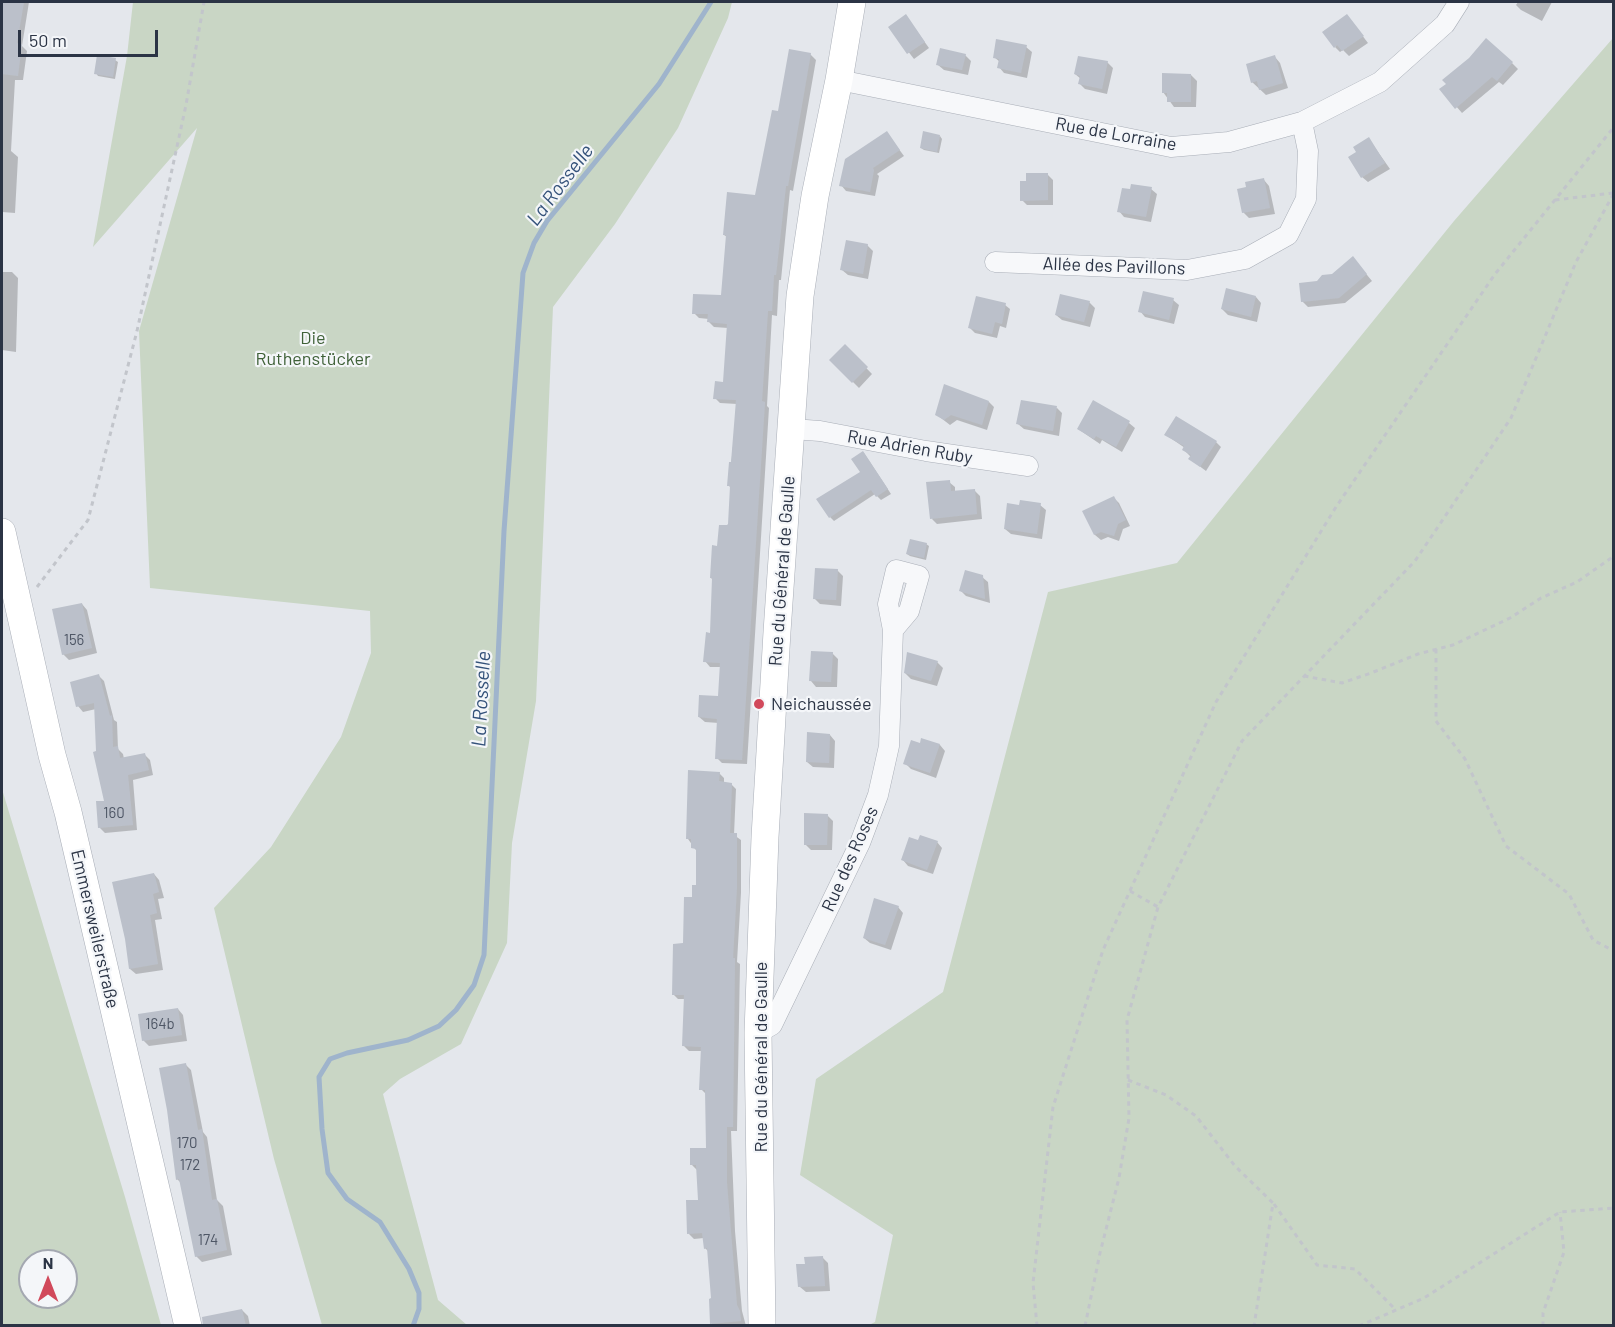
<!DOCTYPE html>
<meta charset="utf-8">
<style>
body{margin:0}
#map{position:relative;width:1615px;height:1327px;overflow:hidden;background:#e4e7ec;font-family:Barlow,sans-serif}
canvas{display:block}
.frame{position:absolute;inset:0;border:3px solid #2b3445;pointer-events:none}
.north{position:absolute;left:18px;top:1249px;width:60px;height:60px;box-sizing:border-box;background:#f4f6f9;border:2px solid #a4a8b1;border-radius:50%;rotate:0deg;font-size:16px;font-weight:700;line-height:24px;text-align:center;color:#2b3445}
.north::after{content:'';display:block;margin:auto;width:21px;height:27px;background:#d1495b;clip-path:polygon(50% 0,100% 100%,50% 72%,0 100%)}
.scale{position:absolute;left:18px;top:30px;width:140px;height:27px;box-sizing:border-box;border:3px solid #2b3445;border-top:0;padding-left:8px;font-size:18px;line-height:21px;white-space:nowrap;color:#2b3445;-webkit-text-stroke:4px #f4f6f9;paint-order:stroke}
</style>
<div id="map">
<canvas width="1615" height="1327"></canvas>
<div class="frame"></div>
<div class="north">N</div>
<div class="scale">50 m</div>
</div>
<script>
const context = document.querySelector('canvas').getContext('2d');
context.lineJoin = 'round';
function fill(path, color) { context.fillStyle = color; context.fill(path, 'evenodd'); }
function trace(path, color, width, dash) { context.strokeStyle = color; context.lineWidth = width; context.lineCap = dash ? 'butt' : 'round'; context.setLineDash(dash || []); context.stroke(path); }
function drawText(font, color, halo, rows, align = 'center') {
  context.font = font + ' Barlow,sans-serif'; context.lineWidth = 4.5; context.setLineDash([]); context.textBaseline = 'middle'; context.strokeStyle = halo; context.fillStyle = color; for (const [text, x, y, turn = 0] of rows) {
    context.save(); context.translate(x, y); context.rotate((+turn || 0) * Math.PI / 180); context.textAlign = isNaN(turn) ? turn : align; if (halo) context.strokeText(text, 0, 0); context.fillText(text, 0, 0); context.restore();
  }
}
fill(new Path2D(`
 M133 2H732L728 18 678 128 615 224 553 307 536 701 512 843 507 943 461 1044 400 1079 383 1094 438 1300 467 1325H322L274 1159 214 908 271 847 341 737 371 653 370 611 150 588 139 331 197 128 93 247 127 56Z
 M1613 38V1325H869L875 1322 893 1235 800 1175 816 1079 943 992 1048 592 1177 563 1454 221Z
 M2 789 125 1197 161 1325H2ZM30 1261H66V1297H30Z`), '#c9d6c5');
fill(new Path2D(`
 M2 2H29L22 46 27 51 23 80H15L11 151 18 157 15 213 2 212Z
 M1518 2H1552L1542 21 1521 10 1516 5Z
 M906 16 929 48 914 59 890 28Z
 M1352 22 1368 43 1349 56 1343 50 1340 52 1335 47Z
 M1026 47 1032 52 1027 78 1004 73 999 67 1000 62 994 57Z
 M810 54 816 60 793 191 790 190 781 280H779L777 316 772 315 767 406 769 408 747 764 722 763 717 758 719 723 705 722 699 717 720 698 721 667H710L705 661 712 635 713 580 711 578 719 548 729 524 732 489 729 486 737 404 720 403 715 398 725 384 728 328 714 327 709 322V319L699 318 694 313 722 297 727 237 724 235 756 197 779 112Z
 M965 55 971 61 968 75 944 70 938 65Z
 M1275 57 1280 63 1288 88 1266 95 1252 82Z
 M115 60 118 62 115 79 98 76 96 73Z
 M1107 62 1113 68 1107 94 1085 89 1080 84 1081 79 1075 74Z
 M1512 63 1518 69 1503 85 1499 82 1462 113 1442 90Z
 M1191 75 1197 81 1196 107H1174L1163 92Z
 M887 133 904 156 877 174 879 176 875 196 846 191 841 185Z
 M940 136 942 139 939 153 924 150 921 148Z
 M1369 139 1390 169 1368 182 1362 177 1358 152Z
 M1048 175 1053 180V205H1027L1022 200Z
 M1264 180 1269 186 1275 214 1249 218 1243 212Z
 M1151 189 1157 194 1151 222 1124 217 1119 211Z
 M867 245 873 251 868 279 848 275 842 270Z
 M1358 264 1372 281 1345 303 1308 307 1302 301 1318 282Z
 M2 272H12L18 278 16 352 2 350Z
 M1256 297 1261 303 1257 322 1228 315 1222 309Z
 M1173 300 1179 305 1174 324 1145 317 1140 311Z
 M1089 302 1095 308 1090 327 1062 320 1056 315Z
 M1005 305 1010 309 1006 328 1000 326 997 338 975 333 970 328Z
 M845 346 872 374 859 388 831 360Z
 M989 402 994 407 987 430 957 420 950 425 937 415Z
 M1094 402 1129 423 1135 428 1122 452 1102 440 1100 444 1078 429Z
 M1057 408 1062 413 1059 436 1024 429 1018 424Z
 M1166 435 1216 442 1221 447 1206 471 1190 459 1191 457 1184 450 1185 448Z
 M864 453 891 494 881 500 875 494 834 521 830 517 862 472Z
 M949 482 955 487V492L974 490 980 496 982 519 937 524 932 519Z
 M1114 498 1119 503 1130 526 1123 529 1119 541 1108 537 1101 540 1095 535 1084 512Z
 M1040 505 1046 510 1042 539 1011 534 1005 529 1021 507Z
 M926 544 929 546 926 560 910 556 907 554Z
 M837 570 843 576 841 606 820 604 814 598Z
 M982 577 988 582 990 603 966 596 960 590Z
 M82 604 87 610 97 653 69 660 63 654Z
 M832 653 838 659 837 687H816L811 681Z
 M937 662 943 668 937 686 911 679 905 673Z
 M99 676 104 681 114 720 117 722 118 749 123 754 124 759 144 754 150 760 153 775 133 780 137 830 105 833 99 827 106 802 98 753 96 709 83 712 78 706Z
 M830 735 835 741 834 768 813 767 807 762Z
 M922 740 940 745 945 751 936 778 911 769 905 763 921 745Z
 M719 773 724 778V783L731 784 736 789 734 835 741 840V893L737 962 740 964 737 1131H731L735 1231 742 1311 746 1326H712L710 1300H713L708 1251 705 1248 704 1238 694 1239 689 1234 700 1201 697 1170 692 1165 707 1150V1095L701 1089 702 1051H689L684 1046 685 999H678L673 994 697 886 698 853 688 839Z
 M827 815 833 821 832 850H811L805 844Z
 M937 842 942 848 933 874 908 866 903 860Z
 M154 874 159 880 164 898 158 899 162 919 155 920 163 970 136 974 130 969Z
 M898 907 903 913 891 950 870 943 864 938Z
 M178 1009 183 1015 187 1041 149 1046 143 1040Z
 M186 1065 191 1070 203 1132 207 1137 217 1200 223 1206 232 1255 202 1262 196 1256 181 1183 177 1179Z
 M822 1257 828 1263 830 1291 806 1292 800 1287 807 1265Z
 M242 1310 248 1316 250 1326H212Z`), '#0003');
trace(new Path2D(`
 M413 1326 419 1309V1293L409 1269 380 1222 347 1199 328 1173 322 1129 319 1077 330 1059 347 1053 408 1040 439 1026 456 1010 474 985 484 955 504 531 523 273 534 243 547 221 659 84 711 2`), '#9fb4cc', 5);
fill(new Path2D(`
 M2 2H24L17 43 22 44 18 76 2 74Z
 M906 14 925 42 907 54 888 27Z
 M1347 14 1364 36 1342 51 1337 45 1334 48 1322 32Z
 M1486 38 1513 62 1497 81 1492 77 1455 109 1439 89 1446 84 1442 80 1469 58Z
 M996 39 1027 45 1021 73 997 68 999 59 993 58Z
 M940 48 966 54 962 70 936 65Z
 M789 49 811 53 788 186H786L776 275H774L772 311H768L762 401 765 402 742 760 715 759 717 719 698 717 699 695 718 696 720 663 703 662 706 632 710 633 712 578H710L712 545 717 546 719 525H727L728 524 730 486H727L729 462H731L736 400 713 399 715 381 723 382 727 324 707 322 708 314H692L693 294 721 295 726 235H723L727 192 755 195 772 110 778 111Z
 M97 55 116 58 113 77 94 74Z
 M1275 55 1283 83 1259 90 1257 81 1251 83 1246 64Z
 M1078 56 1108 61 1102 89 1078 84 1080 76 1074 74Z
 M1162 73 1191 74V102H1167V93H1162Z
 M887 131 900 150 873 168 874 170 870 192 839 186 845 159Z
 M923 131 940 135 937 152 920 148Z
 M1369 137 1385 163 1361 178 1348 157 1356 152 1353 147Z
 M1026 173H1048V200L1020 201V181H1026Z
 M1264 178 1270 208 1242 213 1237 189 1246 187 1245 182Z
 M1131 184 1152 187 1146 217 1117 212 1122 188 1130 189Z
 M846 240 868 244 863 274 840 270Z
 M1353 256 1367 274 1339 298 1301 302 1299 283 1317 281 1322 275 1332 274Z
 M1226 288 1256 296 1251 317 1221 309Z
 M1143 291 1174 298 1169 320 1138 312Z
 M1060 294 1090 301 1084 322 1055 315Z
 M976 296 1006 303 1002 324 995 322 992 334 968 328Z
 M845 344 868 367 852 383 829 360Z
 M944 384 989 401 982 425 951 415 944 420 935 415Z
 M1021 400 1057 406 1053 431 1016 424Z
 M1093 400 1130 421 1116 447 1096 436 1094 439 1077 429Z
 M1176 416 1217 441 1200 467 1188 459 1191 455 1182 450 1184 446 1164 435Z
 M863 451 888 489 876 497 871 490 829 518 816 499 860 472 851 459Z
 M950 480 951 491 975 489 977 514 930 519 926 482Z
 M1114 496 1126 520 1118 524 1114 536 1101 532 1094 535 1082 511Z
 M1020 500 1041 503 1037 534 1004 529 1007 503 1019 505Z
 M910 539 927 543 924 558 906 554Z
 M815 568 838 569 836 600 813 599Z
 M965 570 983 575 985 599 959 591Z
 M82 603 92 648 62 655 52 609Z
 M811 651 833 652 831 682 809 681Z
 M907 652 938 661 931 681 904 673Z
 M99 674 110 716 112 715 113 747 118 746 120 758 145 753 149 770 128 775 133 825 98 828 96 801H104L93 752 96 751 94 703 76 707 70 682Z
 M807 732 830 734 829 763 806 762Z
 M921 738 940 744 930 773 903 764 911 740 920 743Z
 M688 770 720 772 719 781 732 783 730 833H737V887L733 958H735L733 1127H727V1183L737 1305 740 1311 741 1321 710 1324 709 1299 711 1298 707 1248 704 1249 702 1233 687 1234 686 1200H698L696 1165H690V1148H706L705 1090H699L701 1047 682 1046 684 995H672L673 944 683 943 684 897H692V885H696V849L691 848V839H686Z
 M804 813 828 814 827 845H804Z
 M920 835 938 841 927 870 901 860 909 837 918 840Z
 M154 873 159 892 153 894 157 913 150 915 158 964 129 969 125 939 112 882Z
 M874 898 899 906 885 945 863 938Z
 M178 1008 182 1035 142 1041 138 1014Z
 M186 1063 198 1130 202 1129 212 1200 217 1199 227 1250 195 1257 179 1179 176 1180 167 1110 159 1068Z
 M823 1256 825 1286 798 1287 796 1264H805L804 1257Z
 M242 1309 246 1326H203L202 1317Z`), '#bbc0ca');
const street = new Path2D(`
 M839 80 1171 147 1229 142 1302 122 1380 82 1445 24 1459 2
 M995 262 1187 270 1245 259 1288 235 1306 199 1308 151 1302 122
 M792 429 820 431 926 451 1028 466
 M758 1033 772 1025 860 843 878 795 889 746 893 630 888 604 896 570 919 576 909 611 893 630`);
const secondary = new Path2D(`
 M2 532 52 755 68 812 188 1326
 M762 1326 758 1033 765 837 777 632 800 296 815 196 839 80 852 2`);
trace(street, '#a9aeb7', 21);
trace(secondary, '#a9aeb7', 28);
trace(new Path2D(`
 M1555 200 1613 193
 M37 587 88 520 137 331 186 105 204 2
 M1436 649V721L1465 759 1506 846 1569 894 1593 940 1614 951
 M1304 676 1342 683 1371 673 1418 654 1453 645 1510 618 1541 598 1577 582 1614 556
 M1130 891 1158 907
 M1128 1080 1166 1095 1196 1116 1235 1166 1273 1203 1254 1326
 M1274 1204 1317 1265 1355 1269 1396 1310
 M1037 1326 1033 1283 1053 1107 1103 950 1216 702 1336 507 1495 274 1614 127
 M1085 1326 1100 1253 1119 1178 1129 1118 1127 1020 1158 907 1242 741 1415 561 1511 418 1576 262 1614 193
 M1359 1326 1424 1298 1560 1212 1614 1208
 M1543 1326V1313L1564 1252 1560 1212`), '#c2c5cb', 3, [4.5, 4.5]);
trace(street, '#f7f8fa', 20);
trace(secondary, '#fff', 27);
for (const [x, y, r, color] of [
 [759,704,6,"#d1495b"]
]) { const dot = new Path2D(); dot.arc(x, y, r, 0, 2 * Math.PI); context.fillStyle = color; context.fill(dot); trace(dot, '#f4f6f9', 2); }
drawText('15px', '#4f5766', null, [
 ["156",74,640],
 ["160",114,813],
 ["164b",160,1024],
 ["170",187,1143],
 ["172",190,1165],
 ["174",208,1240]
]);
drawText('18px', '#2b3445', '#f4f6f9', [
 ["Rue de Lorraine",1116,134,10],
 ["Allée des Pavillons",1114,266,2],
 ["Rue Adrien Ruby",910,447,10],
 ["Rue du Général de Gaulle",782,571,-86],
 ["Rue des Roses",850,859,-66],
 ["Emmersweilerstraße",95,929,77],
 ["Rue du Général de Gaulle",761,1057,-90]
]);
drawText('18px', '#3f6138', '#f4f6f9', [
 ["Die",313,338],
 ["Ruthenstücker",313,359]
]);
drawText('18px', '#2b3445', '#f4f6f9', [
 ["Neichaussée",771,704]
], 'left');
drawText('italic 20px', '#34527a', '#f4f6f9', [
 ["La Rosselle",560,185,-53],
 ["La Rosselle",481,699,-87]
]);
</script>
